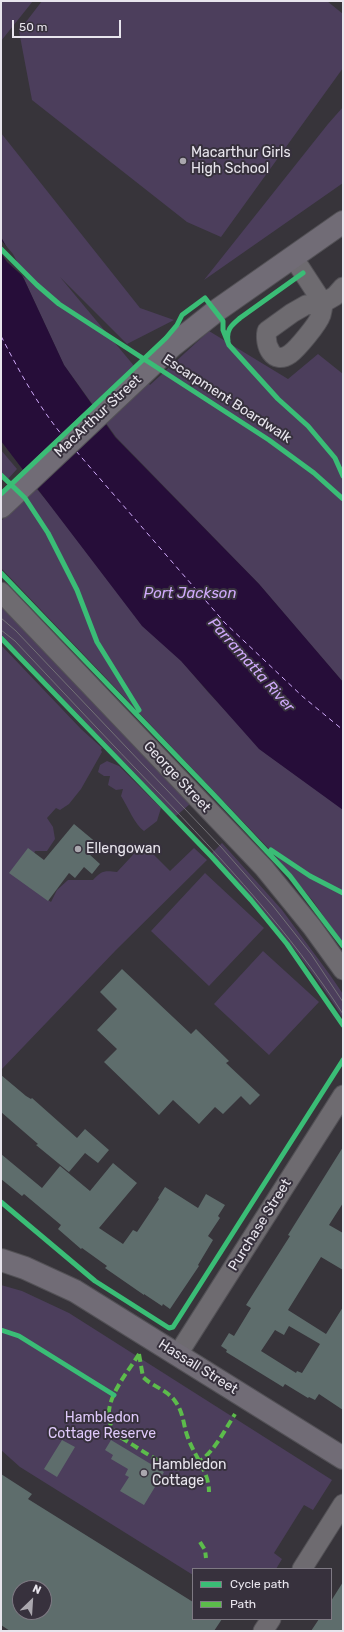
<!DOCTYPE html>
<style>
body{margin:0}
#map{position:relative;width:344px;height:1632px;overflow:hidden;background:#37343a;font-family:Rubik,sans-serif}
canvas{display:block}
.frame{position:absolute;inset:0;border:2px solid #e8e5ed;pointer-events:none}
.legend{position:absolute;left:192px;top:1568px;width:140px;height:52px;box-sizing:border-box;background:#37313d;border:1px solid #7e7983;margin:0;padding:5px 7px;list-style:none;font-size:12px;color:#e8e5ed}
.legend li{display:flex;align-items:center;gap:8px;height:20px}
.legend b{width:20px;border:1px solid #7e7983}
.north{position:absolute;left:12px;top:1580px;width:40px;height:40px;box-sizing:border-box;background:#37313d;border:1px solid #7e7983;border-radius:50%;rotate:25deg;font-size:11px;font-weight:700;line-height:16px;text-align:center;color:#e8e5ed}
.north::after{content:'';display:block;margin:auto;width:14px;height:18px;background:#aaa7ae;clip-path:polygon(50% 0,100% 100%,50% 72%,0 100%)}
.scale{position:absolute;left:12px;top:20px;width:109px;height:18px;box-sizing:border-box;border:2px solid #e8e5ed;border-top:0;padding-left:5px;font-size:12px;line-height:14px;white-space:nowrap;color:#e8e5ed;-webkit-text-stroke:3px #37313d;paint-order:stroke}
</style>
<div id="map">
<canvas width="344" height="1632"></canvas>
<div class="frame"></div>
<ul class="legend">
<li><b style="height:5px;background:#3abd76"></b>Cycle path</li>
<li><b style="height:5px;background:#5cbc4b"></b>Path</li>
</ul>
<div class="north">N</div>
<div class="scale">50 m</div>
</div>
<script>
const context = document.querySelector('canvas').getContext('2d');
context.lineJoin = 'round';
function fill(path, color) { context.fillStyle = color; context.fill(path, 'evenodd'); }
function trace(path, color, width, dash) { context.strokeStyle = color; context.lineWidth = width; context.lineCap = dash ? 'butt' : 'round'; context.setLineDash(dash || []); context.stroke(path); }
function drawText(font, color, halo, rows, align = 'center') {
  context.font = font + ' Rubik,sans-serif'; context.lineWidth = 4; context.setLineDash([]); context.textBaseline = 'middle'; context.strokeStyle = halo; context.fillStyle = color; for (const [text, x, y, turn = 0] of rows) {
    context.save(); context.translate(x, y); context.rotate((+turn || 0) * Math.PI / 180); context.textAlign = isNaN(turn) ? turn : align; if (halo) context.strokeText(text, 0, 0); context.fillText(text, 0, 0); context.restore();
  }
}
fill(new Path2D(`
 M1 1H33L1 41Z
 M42 1H327L343 14V68L221 237 187 222 32 100 19 31Z
 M343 107V183L204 280 328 124Z
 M1 133 140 308 174 320 127 344 60 277 150 385 209 331 288 379 318 354 343 374V682L259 584 116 437 64 365 24 279 1 237Z
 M1 450 17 469 8 479 1 473Z
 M36 488 207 691 265 753 332 801 343 794V944L313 901 272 852 1 568V521Z
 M1 605 190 804 176 816 1 634Z
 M1 645 81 729 102 748 101 750 102 752 81 789 69 804 60 810 56 808 47 818 53 827 55 839 47 851H35L31 862 19 878 51 902 57 890 68 880H93C101 871 104 870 117 872L143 844 170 871 194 848 207 860 116 950 1 1070Z
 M107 761 119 766 161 808 157 821 144 831C135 825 128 807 121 796L123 789 116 790 108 785 110 776H104L98 772 100 765Z
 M222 843 282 910 330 975 343 994V1018C305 959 260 905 212 853Z
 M205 873 264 928 209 986 151 931Z
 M263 951 319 1002 269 1055 214 1004Z
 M1 1285 22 1291 69 1313 332 1480 313 1510 304 1505 274 1553 282 1559 276 1569H193V1575L20 1467 1 1450Z`), '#4c3e5c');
fill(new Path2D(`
 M1 237 24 279 64 365 115 437 259 584 343 682V810L259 749 181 661 142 626 1 441Z`), '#260d39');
fill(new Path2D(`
 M1 240 13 254 26 279 7 262 1 253Z`), '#37343a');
trace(new Path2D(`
 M1 336C19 371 37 404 62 435
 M76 451 225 623 302 696 343 730`), '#d0aafb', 1, [5, 4]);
fill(new Path2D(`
 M74 824 98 844 89 854 100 864 92 874 84 867 75 878 69 873 48 901 9 873 28 848 44 860Z
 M122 969 191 1034 196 1029 229 1061 226 1063 260 1095 250 1105 241 1096 223 1114 215 1107 199 1124 173 1100 159 1115 104 1062 117 1049 97 1030 117 1009 100 992Z
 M1 1075 26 1096 31 1099 32 1098 77 1138 85 1129 109 1150 98 1163 85 1153 69 1172 36 1145 38 1144 1 1112Z
 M343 1147V1203L329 1225 343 1233V1270L321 1257 288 1310 326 1334 343 1307V1410L319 1394 315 1400 309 1397 308 1398 285 1384 283 1387 226 1352 227 1350 221 1346 229 1333 234 1336 251 1308 246 1305 290 1236 288 1235ZM289 1326 320 1344 302 1373 297 1371 296 1373 261 1351 275 1330 284 1335Z
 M1 1154 42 1188 60 1166 90 1191 113 1163 137 1183 99 1228 123 1244 133 1230 137 1232 159 1199 158 1198 165 1187 198 1208 206 1194 225 1205 218 1216 220 1218 208 1236 213 1240 198 1265 199 1266 170 1309 163 1304 162 1306 144 1294V1295L105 1268 107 1266 82 1248 81 1249 58 1229 61 1225 24 1194 22 1196 1 1179Z
 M62 1440 75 1447 57 1477 44 1469Z
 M111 1440 164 1472 144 1505 120 1491 129 1477 125 1475 128 1469 111 1459 113 1455 105 1450Z
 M1 1474 32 1494 28 1499 193 1602V1619H222L214 1631H10L1 1625ZM20 1588H44V1612H20Z
 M343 1582V1631H311L319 1619H331V1601Z`), '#5e6d6c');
const minor = new Path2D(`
 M293 257 323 303C323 307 322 311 321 315 318 324 297 349 290 354 273 366 264 345 267 331L292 313 306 305 323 303 335 296 343 287
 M1 592 264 868 312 927 343 970
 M178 1354 343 1095
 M302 1569 343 1504
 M263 1631 271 1619`);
const major = new Path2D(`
 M1 507 173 345 216 311 343 222
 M1 1260 25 1268 75 1291 343 1458`);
trace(minor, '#535156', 21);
trace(major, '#535156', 24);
trace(minor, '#6e6b70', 19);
trace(major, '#716c76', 22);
trace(new Path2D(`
 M1 618 16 631 221 847 273 906 311 954 343 1002
 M1 630 15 641C62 691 109 741 157 791 224 861 290 932 343 1014`), '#737176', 1);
trace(new Path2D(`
 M139 1354C125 1377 94 1410 117 1435 127 1441 166 1467 174 1468 205 1472 221 1436 235 1414
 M139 1354 143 1377C153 1387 166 1389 175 1401 184 1413 183 1425 188 1438 195 1457 209 1472 209 1492
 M200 1542 205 1550 206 1558`), '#5cbc4b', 4, [8, 4]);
trace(new Path2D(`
 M1 249 37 285 59 304 269 440 314 473 343 499
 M228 341C226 329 232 325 240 318L303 273
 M1 475 25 498 48 533 77 590 97 642 139 710
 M1 494 166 338 177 325 182 315 205 298 223 321V330L229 345 278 399 308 426 335 458 343 476
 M1 573 213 794 290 876 343 946
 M1 638 211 856 251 900 287 944 343 1025
 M271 850 310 876 343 893
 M1 1202 95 1281 169 1328 173 1327 343 1060
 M1 1330 19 1336 114 1395`), '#3abd76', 5);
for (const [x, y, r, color] of [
 [183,161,4,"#aaa7ae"],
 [78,849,4,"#aaa7ae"],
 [144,1473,4,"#aaa7ae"]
]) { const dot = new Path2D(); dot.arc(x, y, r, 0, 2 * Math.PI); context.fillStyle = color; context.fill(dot); trace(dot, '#37313d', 1.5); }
drawText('14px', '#e8e5ed', '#37313d', [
 ["Macarthur Girls",191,153],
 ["High School",191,169],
 ["Ellengowan",86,849],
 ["Hambledon",152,1465],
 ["Cottage",152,1481]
], 'left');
drawText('14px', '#e8e5ed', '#37313d', [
 ["Escarpment Boardwalk",227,399,33],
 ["MacArthur Street",98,416,-43],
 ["George Street",177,777,47],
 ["Purchase Street",260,1225,-58],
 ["Hassall Street",198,1367,32]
]);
drawText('14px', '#dfc9fa', '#37313d', [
 ["Hambledon",102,1418],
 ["Cottage Reserve",102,1434]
]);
drawText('italic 15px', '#d0aafb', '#37313d', [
 ["Port Jackson",190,594],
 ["Parramatta River",251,665,48]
]);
</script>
